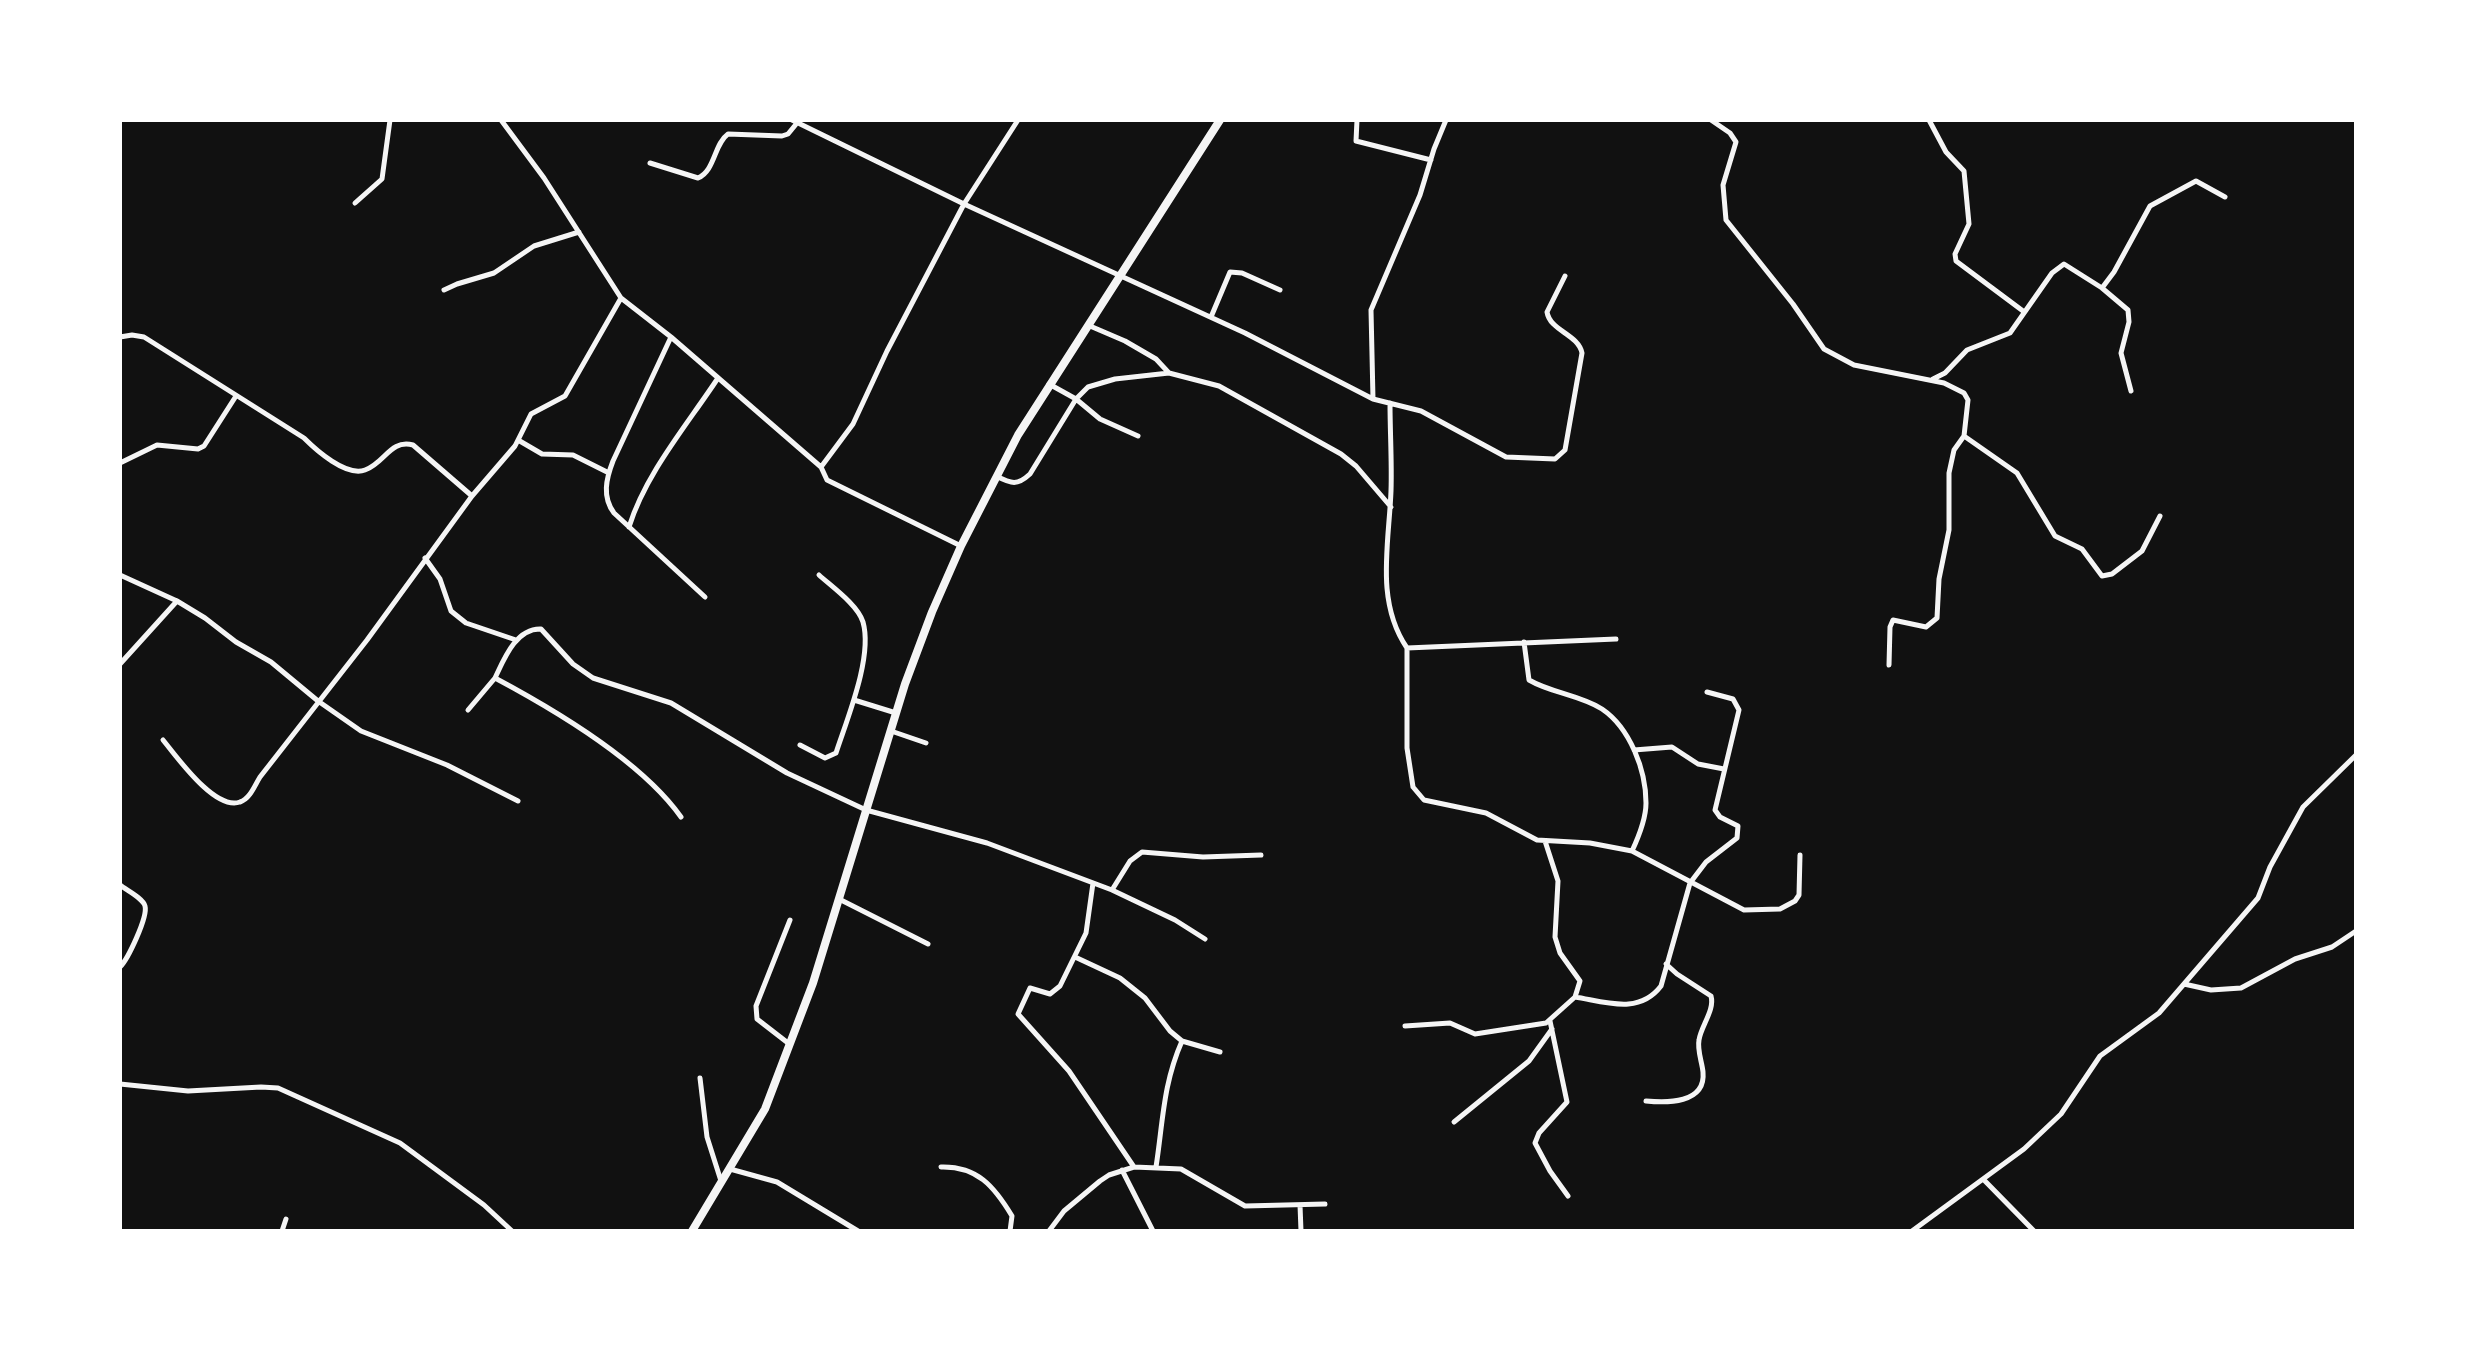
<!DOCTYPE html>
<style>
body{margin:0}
#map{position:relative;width:2476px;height:1351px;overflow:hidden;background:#111;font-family:Spectral,serif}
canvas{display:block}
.frame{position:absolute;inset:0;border:122px solid #fff;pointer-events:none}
</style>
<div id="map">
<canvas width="2476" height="1351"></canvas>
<div class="frame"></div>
</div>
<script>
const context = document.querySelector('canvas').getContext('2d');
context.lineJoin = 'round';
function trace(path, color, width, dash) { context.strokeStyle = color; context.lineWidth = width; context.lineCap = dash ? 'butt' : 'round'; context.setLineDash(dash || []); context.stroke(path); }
trace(new Path2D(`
 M501 120 544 178 621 298 671 337 821 467 827 480 961 546
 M792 120 964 204 887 351 853 424 821 467
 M1018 120 964 204 1245 333 1373 399 1421 411 1506 457 1555 459 1565 450 1582 353C1578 334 1550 331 1547 312L1565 276
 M1357 120 1356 141 1431 160
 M1711 120 1730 133 1736 142 1723 185 1726 220 1793 304 1824 349 1854 365 1944 383 1964 393 1968 400 1964 436 1954 450 1949 473V530L1939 579 1937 618 1926 627 1893 620 1890 627 1889 665
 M1929 120 1946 152 1964 171 1969 224 1955 254 1956 261 2023 311
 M650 163 698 178C715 171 714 144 728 134L782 136 788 134 797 123
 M355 203 382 179 390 120
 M2102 288 2114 272 2150 206 2196 181 2225 197
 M444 290 457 284 494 273 534 246 579 232
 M1211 317 1230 272 1242 273 1280 290
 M1090 326 1125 341 1156 359 1169 373 1219 386 1341 454 1356 466 1391 507
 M120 337 132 335 144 337 304 438C316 450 346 477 365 470 385 463 390 439 413 445L472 496
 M671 337 613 461C606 479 602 497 614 513L705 597
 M1933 379 1945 373 1967 350 2010 333 2052 273 2064 264 2102 288 2128 310 2129 322 2121 353 2131 391
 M1049 384 1076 399 1100 419 1138 436
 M1373 399 1371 310 1420 195 1434 149 1446 120
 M1390 403C1390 433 1392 462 1391 491 1389 544 1375 601 1407 648L1616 639
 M1964 436 2017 473 2055 536 2082 549 2102 576 2112 574 2142 551 2160 516
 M518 440 542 454 573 455 609 473
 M120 463 157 445 198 449 204 446 236 396
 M996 476C1012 484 1017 486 1030 474L1076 399 1088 387 1115 379 1169 373
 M629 527C646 473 687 425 718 378
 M425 558 440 579 451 611 466 623 516 640
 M120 575 177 601 205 618 236 642 271 662 318 701 361 731 447 765 518 801
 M1524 642 1529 680C1551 693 1580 695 1602 709 1630 728 1646 770 1646 803 1646 819 1639 836 1632 851
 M1407 648V748L1413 787 1424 800 1486 813 1537 840 1590 843 1632 851 1744 910 1780 909 1795 901 1799 895 1800 855
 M120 664 177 601
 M854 700 896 713
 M468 710 495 678
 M891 731 926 743
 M163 740C177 757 215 811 240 802 250 799 255 785 260 777L367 640 472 496 515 446 531 414 565 396 621 298
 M800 745 825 758 836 753C847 719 873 657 863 622 858 605 831 586 819 575
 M1634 750 1672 747 1698 764 1724 769
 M681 817C642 762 555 710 495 678 504 659 516 628 541 629L573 664 593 678 671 703 787 773 866 810 987 843 1112 890 1130 861 1142 852 1203 857 1261 855
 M1093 883 1086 933 1060 986 1050 994 1030 988 1018 1014 1069 1071 1134 1167
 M120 885C126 890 143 898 145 906 148 917 128 959 120 967
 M1112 890 1175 920 1205 939
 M839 899 928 944
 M1075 957 1120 978 1145 998 1170 1031 1182 1041 1220 1052
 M2184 984 2211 990 2241 988 2295 959 2332 947 2356 931
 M1575 997C1606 1002 1639 1015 1661 986L1690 883 1706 862 1737 838 1738 826 1720 817 1715 810 1739 710 1733 699 1707 692
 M1550 1021 1567 1102 1539 1133 1535 1143 1550 1171 1568 1196
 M1405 1026 1450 1023 1475 1034 1546 1023 1575 997 1580 981 1560 953 1555 937 1558 881 1545 841
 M788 1043 757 1019 756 1006 790 920
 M700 1078 707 1137 721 1181
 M120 1084 188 1091 261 1087 278 1088 400 1143 484 1205 512 1231
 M1646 1101C1666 1103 1706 1104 1703 1072 1702 1062 1697 1050 1699 1040 1701 1026 1715 1010 1711 996L1677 974 1666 964
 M1454 1122 1529 1061 1552 1029
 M941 1167C977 1166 994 1186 1012 1216L1010 1231
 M1156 1167C1163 1122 1163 1084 1182 1041
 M730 1169 777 1182 858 1231
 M1122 1170 1153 1231
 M1984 1180 2034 1231
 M1300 1205 1301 1231
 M282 1231 286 1219
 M1049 1231 1064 1211 1100 1181 1109 1175 1134 1167 1181 1169 1245 1206 1325 1204
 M1912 1231 2024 1149 2061 1114 2100 1056 2159 1013 2258 898 2270 867 2303 807 2356 755`), '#f5f5f5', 5);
trace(new Path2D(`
 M692 1231 765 1109 813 983 905 684 932 612 961 546 1018 435 1220 120`), '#f5f5f5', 8);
</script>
